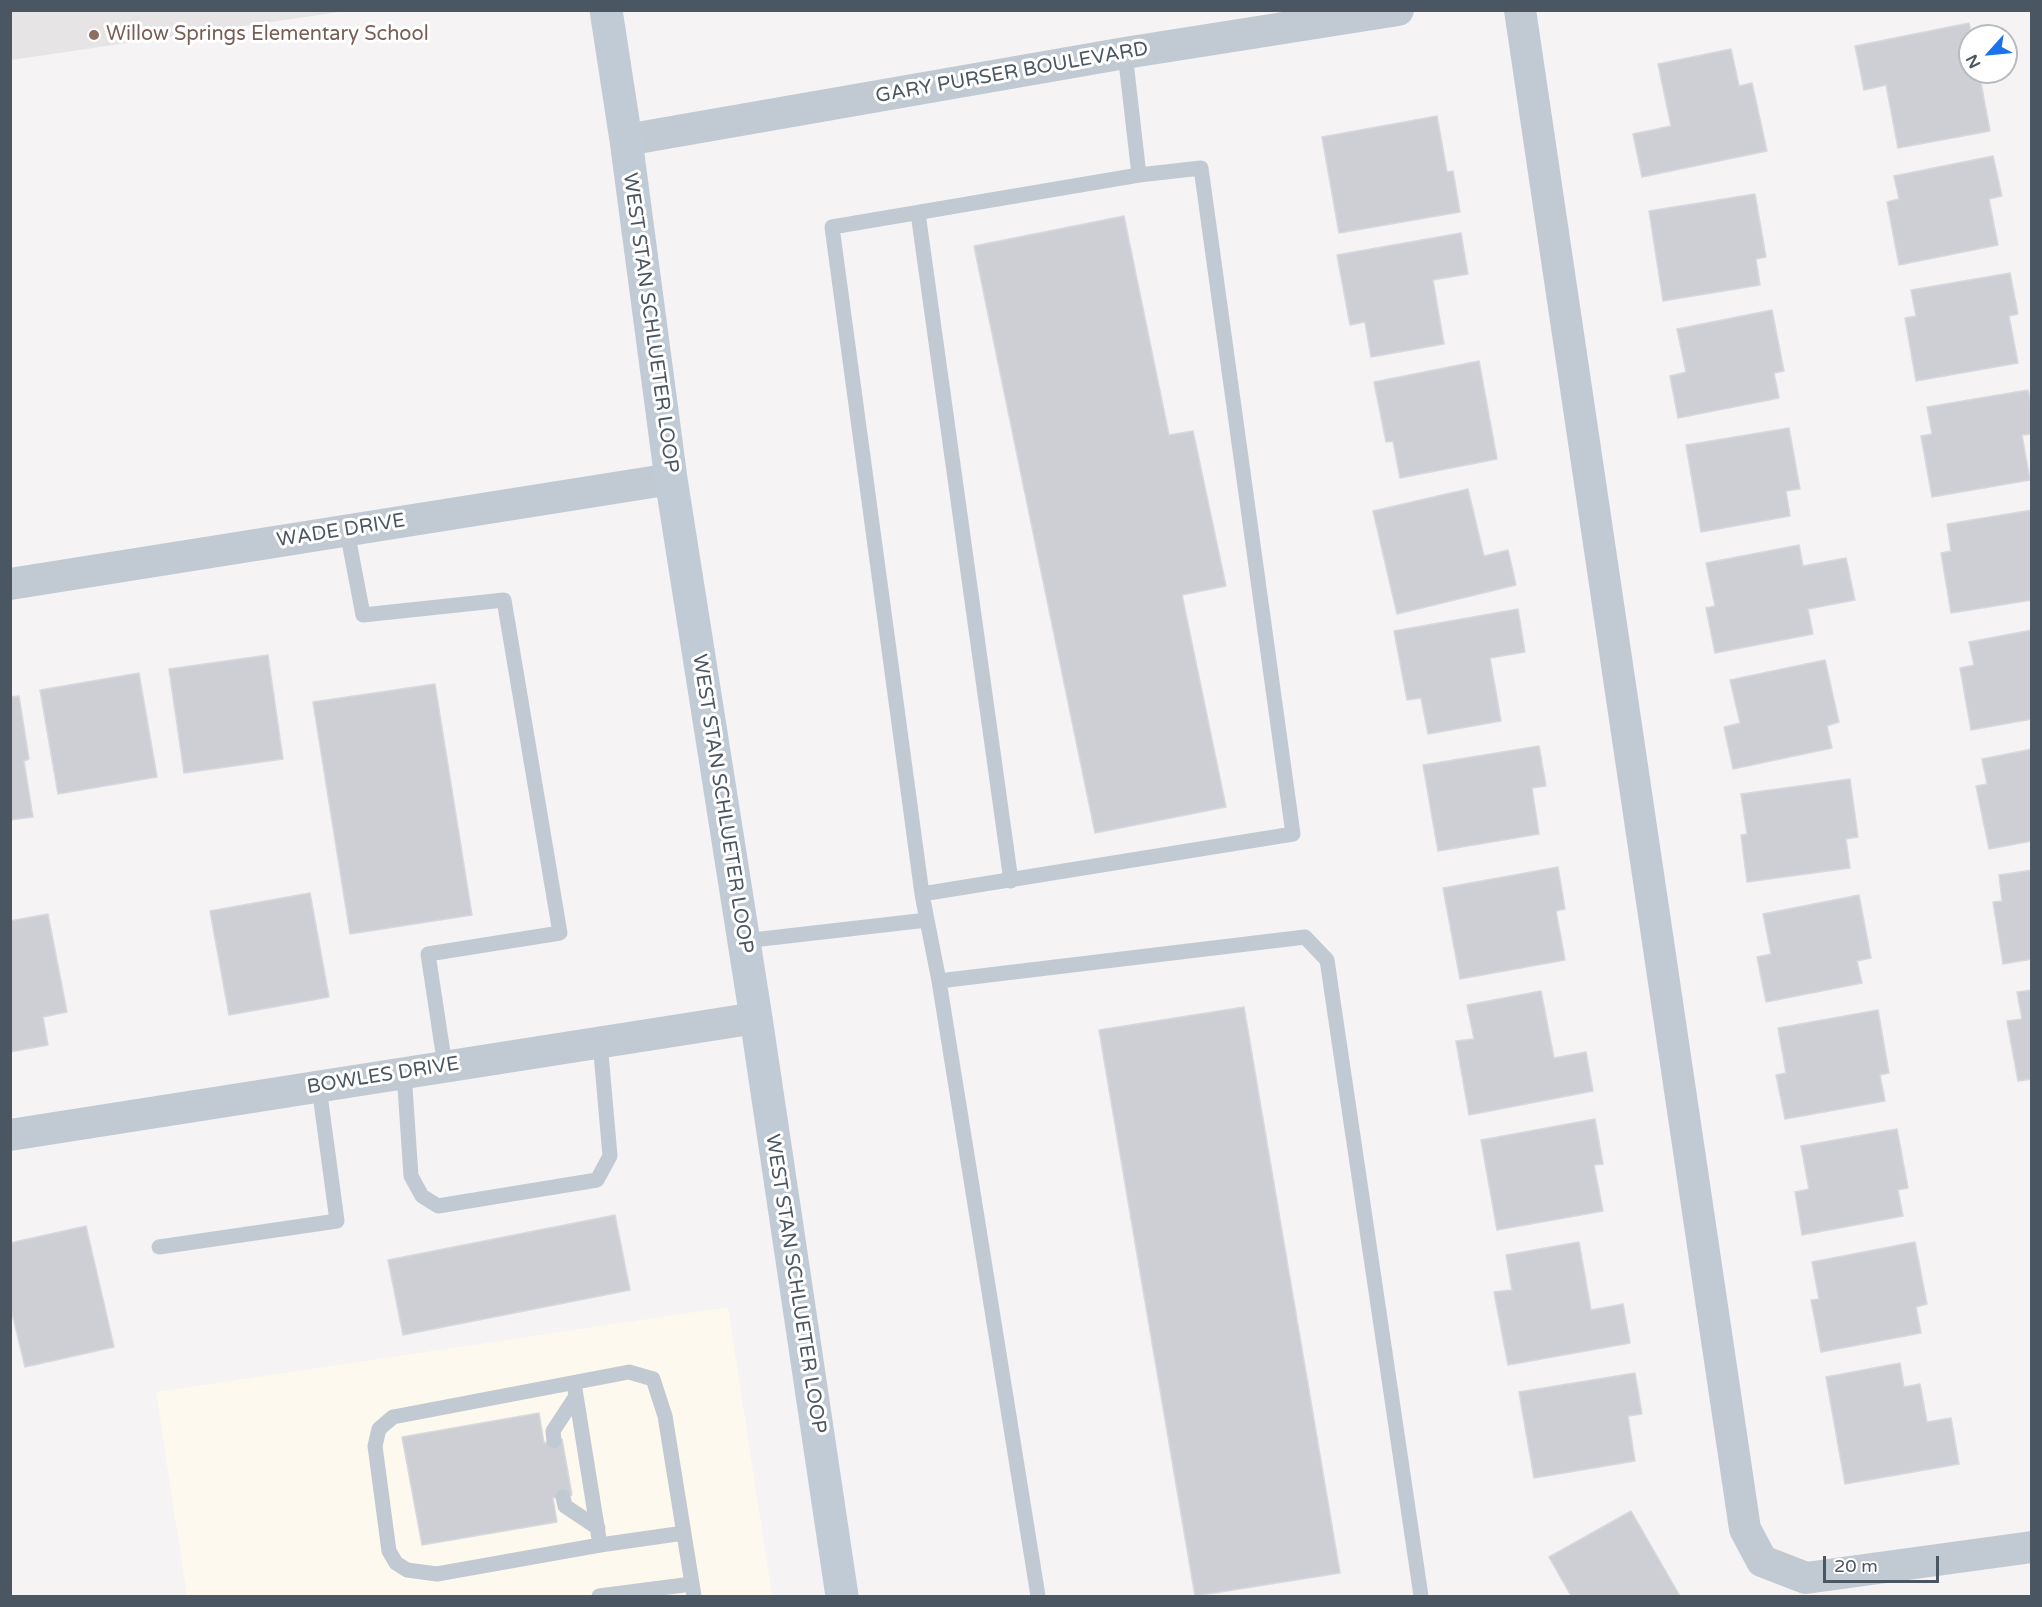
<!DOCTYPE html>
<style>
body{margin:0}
#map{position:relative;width:2042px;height:1607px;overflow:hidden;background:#f5f3f3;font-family:"Varela Round",sans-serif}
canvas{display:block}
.frame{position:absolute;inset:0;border:12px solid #4a5661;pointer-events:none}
.north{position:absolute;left:1958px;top:24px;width:60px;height:60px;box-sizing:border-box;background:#fff;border:2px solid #b7bbc0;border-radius:50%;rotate:243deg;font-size:16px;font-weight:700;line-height:24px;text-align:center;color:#4a5661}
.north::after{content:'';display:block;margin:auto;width:21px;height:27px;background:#1a73e8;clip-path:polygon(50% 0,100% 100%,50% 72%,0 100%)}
.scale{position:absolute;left:1823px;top:1556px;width:116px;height:27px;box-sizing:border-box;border:3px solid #4a5661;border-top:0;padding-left:8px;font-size:18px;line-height:21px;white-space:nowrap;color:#4a5661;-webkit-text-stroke:4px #fff;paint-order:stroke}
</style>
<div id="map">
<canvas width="2042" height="1607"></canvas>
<div class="frame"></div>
<div class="north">N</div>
<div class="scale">20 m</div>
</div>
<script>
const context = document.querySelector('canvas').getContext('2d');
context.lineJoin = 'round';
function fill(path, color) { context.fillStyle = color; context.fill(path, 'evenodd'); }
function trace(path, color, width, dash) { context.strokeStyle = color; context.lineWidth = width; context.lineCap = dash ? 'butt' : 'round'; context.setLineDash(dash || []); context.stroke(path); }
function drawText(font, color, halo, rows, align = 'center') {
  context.font = font + ' "Varela Round",sans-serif'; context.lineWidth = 6; context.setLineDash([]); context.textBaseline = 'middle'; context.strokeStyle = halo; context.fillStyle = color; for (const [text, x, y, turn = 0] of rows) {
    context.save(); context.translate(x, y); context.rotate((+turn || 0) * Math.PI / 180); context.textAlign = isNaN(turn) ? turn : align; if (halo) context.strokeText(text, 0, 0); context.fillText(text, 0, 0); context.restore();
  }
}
fill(new Path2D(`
 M728 1307 772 1596H187L156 1392Z`), '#fdf9ef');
fill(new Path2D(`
 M11 10H346V11L11 60Z`), '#e6e4e5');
const building = new Path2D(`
 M1969 23 1972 36H1970V72H1979L1990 131 1898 148 1886 85 1864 90 1855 46Z
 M1731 49 1739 86 1752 83 1767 151 1642 177 1633 134 1671 126 1658 64Z
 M1437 116 1447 172 1453 171 1460 212 1339 233 1322 137Z
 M1993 156 2002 196 1989 199 1998 245 1899 265 1887 202 1899 199 1894 176Z
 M1755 194 1766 257 1756 259 1760 285 1663 301 1649 211Z
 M1124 216 1169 435 1193 431 1226 586 1182 595 1226 807 1095 833 974 246Z
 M1461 233 1468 274 1433 280 1444 344 1371 357 1365 322 1350 325 1337 255Z
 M2010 273 2018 314 2009 316 2018 363 1916 381 1905 318 1916 316 1911 290Z
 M1772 310 1784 371 1774 373 1779 398 1678 418 1670 376 1686 372 1677 329Z
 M1479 361 1497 459 1400 478 1393 441 1386 442 1374 382Z
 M2028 390 2032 408V434L2022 435 2030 480 1932 497 1921 436 1932 434 1927 407Z
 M1789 428 1800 489 1786 491 1790 516 1701 532 1686 445Z
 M1468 489 1484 556 1508 550 1516 585 1397 614 1373 511Z
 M2032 510V600L1951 613 1941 553 1951 551 1947 524Z
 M1799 545 1803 566 1846 558 1855 600 1808 609 1813 634 1715 653 1706 608 1715 606 1706 563Z
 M1518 609 1525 652 1490 658 1501 721 1428 734 1421 698 1407 700 1394 631Z
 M2032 630V719L1971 730 1960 668 1974 665 1969 642Z
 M268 655 283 759 184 773 169 669Z
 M1825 660 1839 722 1827 726 1832 748 1733 769 1724 727 1740 723 1730 680Z
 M139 673 157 777 58 794 40 690Z
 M435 684 472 915 350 934 313 702Z
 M19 696 29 759 24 761 33 817 10 820V697Z
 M1539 746 1546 786 1532 788 1539 834 1438 851 1423 765Z
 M2032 749V841L1989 849 1976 786 1987 784 1982 759Z
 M1850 779 1858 837 1846 839 1850 868 1747 882 1741 835 1747 834 1741 794Z
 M1558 867 1565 909 1556 911 1565 960 1460 979 1443 888Z
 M2032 870V959L2003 964 1993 902 2002 901 1999 875Z
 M310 893 329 997 229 1015 210 911Z
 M1859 895 1871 958 1857 961 1862 983 1766 1002 1757 957 1771 954 1763 914Z
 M48 914 67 1012 43 1017 48 1045 10 1052V921Z
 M2032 990V1079L2018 1081 2007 1021 2022 1019 2017 992Z
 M1541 991 1554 1058 1586 1052 1593 1091 1469 1115 1456 1041 1474 1039 1467 1005Z
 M1244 1007 1340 1573 1195 1596 1099 1030Z
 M1878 1010 1889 1073 1880 1075 1885 1101 1785 1119 1776 1075 1786 1073 1778 1028Z
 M1595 1119 1603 1164 1594 1165 1603 1211 1497 1230 1481 1140Z
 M1897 1129 1908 1188 1898 1190 1903 1216 1802 1235 1795 1192 1809 1189 1801 1146Z
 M615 1215 630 1290 403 1335 388 1260Z
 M86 1226 114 1347 25 1367 10 1305V1243Z
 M1579 1242 1591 1310 1623 1304 1630 1343 1508 1365 1494 1292 1512 1290 1506 1255Z
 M1915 1242 1927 1304 1916 1307 1921 1333 1821 1352 1811 1300 1819 1299 1812 1262Z
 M1900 1363 1904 1387 1920 1384 1927 1422 1951 1418 1959 1464 1845 1484 1826 1377Z
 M1635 1373 1642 1414 1628 1416 1635 1461 1534 1478 1519 1392Z
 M539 1413 544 1443 562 1439 572 1495 553 1498 557 1522 422 1545 402 1437Z
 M1631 1511 1680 1596H1571L1549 1557Z`);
fill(building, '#cdcfd5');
trace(building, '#d7d9de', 1.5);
trace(new Path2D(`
 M1125 53 1139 175
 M918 213 1011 881
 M347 531 363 615 504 600 560 933 428 954 445 1066
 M927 920 939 981 1038 1596
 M744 941 927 920 922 894 832 227 1139 175 1201 168 1293 834 922 894
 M939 981 1305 937 1327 960 1421 1596
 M404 1073 411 1176 422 1196 438 1206 597 1180 610 1156 600 1042
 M159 1247 337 1221 319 1087
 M574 1383 600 1545
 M554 1441 553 1431 576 1396
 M563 1497 565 1506 598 1528
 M684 1533 600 1545 437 1574 407 1570 396 1563 389 1551 375 1446 379 1429 393 1417 629 1372 653 1379 665 1416 694 1596
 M599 1596 692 1584`), '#c1cad2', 15);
trace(new Path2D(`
 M1520 10 1745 1529 1762 1561 1806 1578 2032 1547
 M626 140 1125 53 1398 10
 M10 584 671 479
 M10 1135 756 1018`), '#c1cad2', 32);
trace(new Path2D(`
 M606 10 626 140 671 479 756 1018 842 1596`), '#c1cbd6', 33);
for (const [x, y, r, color] of [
 [94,35,6,"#8d6e63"]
]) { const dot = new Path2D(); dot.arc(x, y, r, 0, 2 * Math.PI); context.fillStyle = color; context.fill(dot); trace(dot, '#fff', 2); }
drawText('20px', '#785e54', '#fff', [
 ["Willow Springs Elementary School",106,35]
], 'left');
drawText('20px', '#4a5661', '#fff', [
 ["GARY PURSER BOULEVARD",1012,73,-10],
 ["WEST STAN SCHLUETER LOOP",650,323,82],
 ["WADE DRIVE",341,531,-9],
 ["WEST STAN SCHLUETER LOOP",722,804,81],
 ["BOWLES DRIVE",383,1076,-9],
 ["WEST STAN SCHLUETER LOOP",795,1284,81]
]);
</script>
